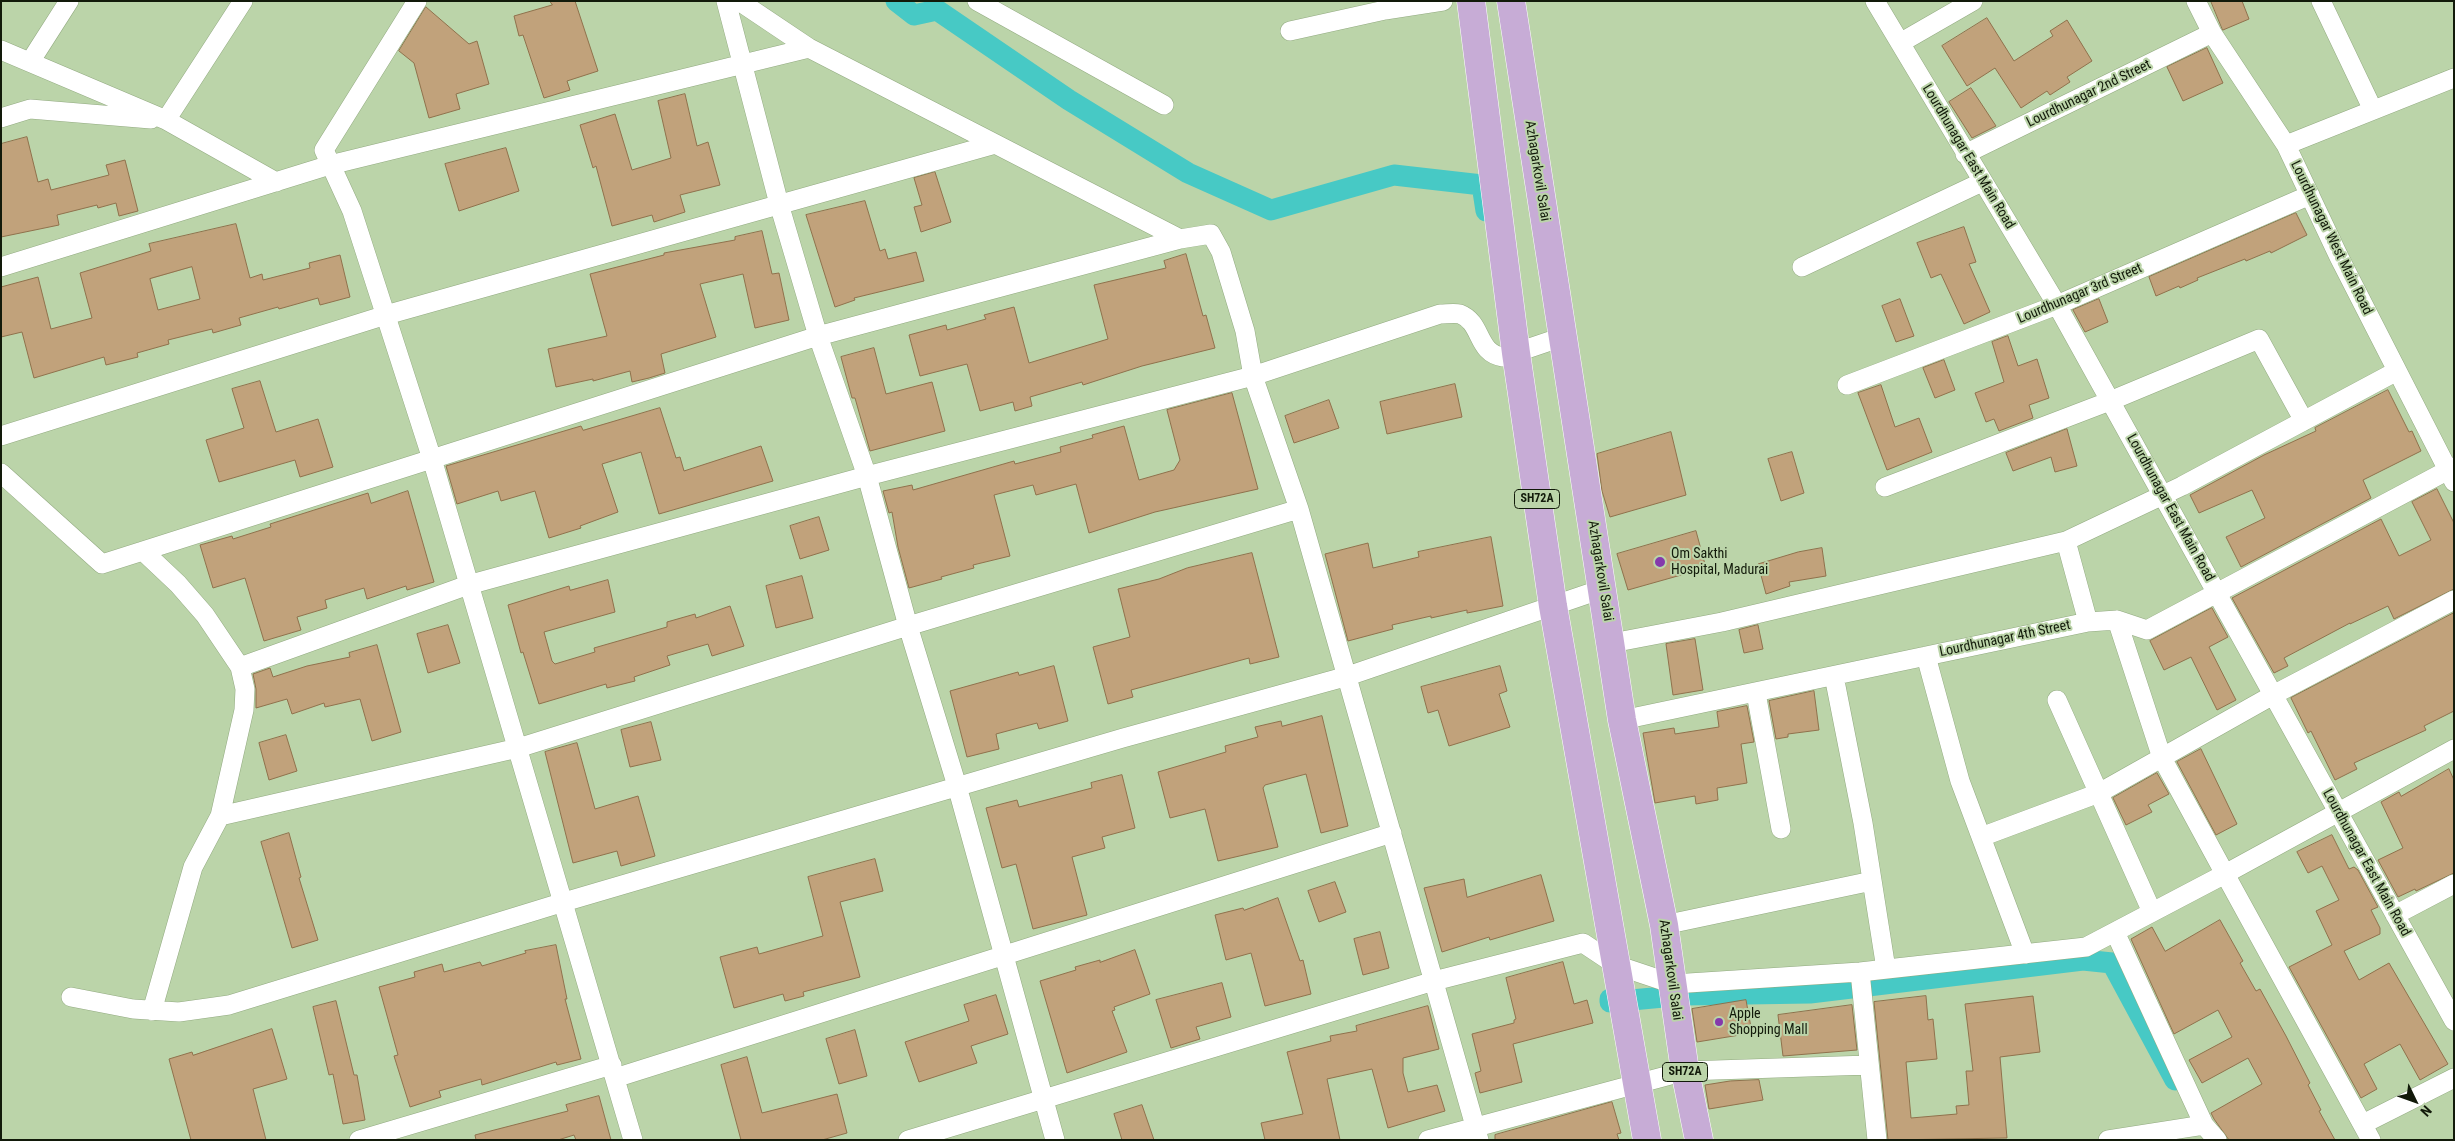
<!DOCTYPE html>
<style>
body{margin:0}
#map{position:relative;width:2455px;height:1141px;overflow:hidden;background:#bbd4a9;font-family:"Roboto Condensed",sans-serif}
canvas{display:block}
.frame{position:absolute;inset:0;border:2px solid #121a0a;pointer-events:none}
.north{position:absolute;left:2390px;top:1076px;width:50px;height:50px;-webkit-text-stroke:4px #bbd4a9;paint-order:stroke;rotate:132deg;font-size:14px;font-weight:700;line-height:20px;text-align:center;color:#121a0a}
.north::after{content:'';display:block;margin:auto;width:18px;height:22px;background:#121a0a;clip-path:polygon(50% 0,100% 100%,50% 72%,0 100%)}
</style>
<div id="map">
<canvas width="2455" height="1141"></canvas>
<div class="frame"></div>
<div class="north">N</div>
</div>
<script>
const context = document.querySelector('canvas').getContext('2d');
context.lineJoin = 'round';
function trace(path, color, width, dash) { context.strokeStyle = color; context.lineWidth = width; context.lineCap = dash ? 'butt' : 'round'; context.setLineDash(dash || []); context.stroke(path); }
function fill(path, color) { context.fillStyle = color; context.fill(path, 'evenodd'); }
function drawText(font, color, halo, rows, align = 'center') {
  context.font = font + ' "Roboto Condensed",sans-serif'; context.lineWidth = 4; context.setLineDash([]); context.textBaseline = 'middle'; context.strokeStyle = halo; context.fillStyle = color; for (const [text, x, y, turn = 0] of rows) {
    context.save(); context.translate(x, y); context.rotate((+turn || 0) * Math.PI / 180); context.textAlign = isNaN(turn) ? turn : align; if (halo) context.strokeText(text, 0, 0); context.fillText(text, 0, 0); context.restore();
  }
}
trace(new Path2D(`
 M896 1 914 15 937 10 1069 100 1188 173 1271 210 1394 175 1482 185 1486 211
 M1610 999V1002L1685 995 1810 993 2083 960 2112 963 2175 1080`), '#47c9c5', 21);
const building = new Path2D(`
 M550 1H575L598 71 567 81 570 90 544 98 523 35 519 36 514 16 552 5Z
 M2211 1H2242L2249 19 2223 30Z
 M426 7 469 44 477 41 489 84 456 94 460 109 429 118 414 63 399 51Z
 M1987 18 2014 61 2053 36 2050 31 2067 20 2092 61 2067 77 2070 82 2050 95 2047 91 2021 108 1995 68 1967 86 1942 46Z
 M2207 48 2223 83 2183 101 2167 67Z
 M1971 88 1996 126 1972 138 1949 102Z
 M685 94 697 146 708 142 720 185 680 195 685 212 654 222 652 215 612 226 596 166 593 168 580 125 615 114 632 170 671 158 658 101Z
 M27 137 38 182 48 179 51 190 109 175 106 165 125 160 138 211 119 216 116 203 98 208 97 205 57 215 59 225 1 237V144Z
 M506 148 519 191 459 211 445 164Z
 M935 172 951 222 921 232 914 207 922 205 914 178Z
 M865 201 880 251 885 249 888 259 916 252 924 281 854 298 855 300 835 307 806 215Z
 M2296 213 2307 235 2271 253 2270 251 2246 261 2245 259 2197 278 2198 280 2180 288 2179 286 2156 296 2149 277Z
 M236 224 250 278 262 274 263 280 310 268 309 263 340 255 350 297 320 305 318 298 279 309 278 307 239 318 241 325 213 333 212 329 168 340 169 344 137 353 138 357 106 365 104 357 34 378 22 332 1 337V287L38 277 51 329 92 318 80 273 151 251 149 244ZM192 267 200 299 158 310 150 279Z
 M1964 227 1976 262 1969 264 1990 312 1964 324 1941 274 1931 278 1917 243Z
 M762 231 772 274 779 273 789 320 755 328 743 274 700 284 716 337 661 354 665 373 649 378 632 382 630 371 593 381V379L556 387 548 349 607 336 590 274 664 255V253L735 240V237Z
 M1186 254 1203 316 1206 315 1215 348 1142 366 1083 385 1082 382 1030 397 1032 406 1015 411 1013 402 980 411 967 364 920 376 909 335 946 325 947 330 986 319 984 315 1014 307 1029 363 1108 339 1094 285 1166 268 1164 261Z
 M1900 299 1914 336 1896 342 1882 306Z
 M2099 299 2108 322 2085 332 2073 310Z
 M2008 336 2018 366 2037 359 2049 398 2029 405 2033 418 1999 431 1994 419 1986 422 1975 393 2004 382 1992 342Z
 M874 348 886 394 932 382 945 431 870 451 855 398H852L841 357Z
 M1944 360 1955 390 1935 398 1923 368Z
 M260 381 276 432 318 419 333 467 300 477 295 460 219 482 206 440 244 428 232 389Z
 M1455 384 1462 417 1387 434 1380 402Z
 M1881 385 1895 427 1919 418 1932 452 1887 470 1858 393Z
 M2388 390 2409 432 2412 431 2421 451 2363 480 2371 498 2241 567 2226 537 2265 518 2252 490 2199 513 2190 495 2264 455 2316 431 2315 428Z
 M1232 393 1258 489 1155 512 1089 533 1076 484 1036 495 1033 485 994 495 1010 556 973 565 974 568 941 577 942 579 909 588 898 547 892 512 889 513 883 491 912 485 913 490 1014 461 1015 464 1061 452 1060 447 1093 438 1092 435 1124 426 1139 480 1174 470 1180 460 1167 410Z
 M1329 400 1339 428 1294 443 1285 416Z
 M660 408 676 458 680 457 684 471 761 446 773 481 659 514 641 452 602 464 618 512 580 526 581 528 549 538 535 491 501 501 498 491 457 504 446 466 581 426 583 430Z
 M2067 429 2077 466 2055 472 2051 457 2013 471 2006 453Z
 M1671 432 1686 495 1610 517 1602 491 1597 454Z
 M1792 452 1804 493 1781 501 1768 459Z
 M2437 489 2454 523V589L2394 619 2388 606 2350 624V623L2284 658 2288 666 2274 673 2232 598 2381 519 2399 556 2431 540 2412 502Z
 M408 491 434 582 407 590 406 586 367 599 364 588 325 600 327 608 297 617 301 630 264 641 245 578 213 588 200 545 232 536 233 539 271 527 270 524 368 493 371 503Z
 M819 517 829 550 800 559 790 526Z
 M1696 531 1706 568 1628 590 1617 554Z
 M1491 537 1503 606 1467 613V610L1431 618V616L1392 625 1393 629 1348 641 1325 554 1368 543 1373 568 1419 557 1418 552Z
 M1822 548 1826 576 1789 582 1790 586 1766 594 1758 564 1798 552Z
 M1252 553 1279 657 1250 664 1249 658 1131 690 1133 697 1108 704 1093 647 1130 637 1118 589 1159 579 1187 568Z
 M802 576 813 618 776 628 766 586Z
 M608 580 615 612 544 632 552 661 555 664 595 652 594 648 667 627V622L695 614 696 618 730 606 744 646 712 656 708 644 667 656 670 665 634 677 635 681 607 688 606 684 539 704 523 652 521 653 508 605 569 586 570 590Z
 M2212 608 2228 637 2209 647 2236 700 2217 710 2191 657 2164 670 2150 641Z
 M2454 613V711L2424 726 2426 730 2354 763 2357 769 2335 780 2311 731 2308 733 2291 698Z
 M448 625 460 663 428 673 417 634Z
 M1758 625 1763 649 1744 653 1739 630Z
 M1695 639 1703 690 1673 695 1666 644Z
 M377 645 401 732 372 741 360 699 325 707 324 703 292 714 287 699 256 708V689L253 674 270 668 273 677 307 666 350 657 349 653Z
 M1054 666 1068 721 1039 729 1037 723 996 734 999 749 967 757 950 691 1018 672 1019 675Z
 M1500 666 1507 691 1499 694 1510 727 1449 746 1438 710 1428 713 1421 687Z
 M1814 691 1819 730 1788 734V737L1776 739 1769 701Z
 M1747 706 1754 742 1741 744 1747 783 1717 788 1718 800 1696 804 1695 796 1655 803 1643 733 1674 728 1675 734 1719 727 1717 712Z
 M1322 716 1348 826 1321 833 1306 774 1265 785 1263 788 1278 847 1218 861 1205 809 1170 818 1158 772 1226 752 1225 746 1258 737 1255 727 1281 721 1282 726Z
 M651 722 661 760 630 767 621 730Z
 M286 735 297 771 269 780 259 743Z
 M577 743 595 809 638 796 655 856 621 866 617 851 573 863 545 752Z
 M2201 749 2237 824 2216 835 2177 762Z
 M2449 769 2454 780V873L2416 891 2415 889 2398 897 2378 860 2403 848 2381 802 2399 792 2401 796Z
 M2157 773 2169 794 2148 805 2152 812 2126 825 2113 798Z
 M1122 775 1135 828 1102 837 1105 848 1072 857 1087 915 1033 929 1016 864 1002 868 986 808 1017 800 1019 807 1092 788 1091 783Z
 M289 833 301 877 299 878 318 940 292 948 261 842Z
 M2332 835 2349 869 2354 867 2358 870 2378 907 2371 910 2380 928V934L2344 951 2359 980 2389 963 2448 1064 2420 1080 2400 1044 2364 1064 2377 1089 2361 1098 2289 967 2332 945 2316 911 2339 900 2322 866 2308 873 2297 852Z
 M875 859 883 891 840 902 860 977 803 992 804 996 785 1001 783 994 734 1008 720 957 757 947 759 954 823 936 808 877Z
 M1541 875 1554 921 1490 940 1489 937 1442 952 1424 888 1464 879 1467 897Z
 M1335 882 1346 912 1319 922 1308 891Z
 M1278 898 1300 961 1303 960 1311 994 1265 1006 1251 953 1226 960 1215 915 1243 908 1244 910Z
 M2220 920 2243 961 2240 963 2256 991 2260 989 2286 1036 2310 1083 2308 1085 2321 1110 2319 1111 2335 1140H2229L2214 1119 2211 1113 2262 1084 2248 1058 2202 1083 2189 1060 2232 1037 2218 1010 2174 1034 2131 939 2152 927 2165 951Z
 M1380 932 1389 968 1363 975 1354 939Z
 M556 945 567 999H565L581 1059 557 1065 556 1062 482 1085 481 1079 439 1091 441 1097 410 1107 394 1056 398 1055 379 987 415 977 414 972 442 964 444 972 480 962 482 966 526 953 525 951Z
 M1135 950 1150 994 1114 1007 1115 1010 1112 1011 1127 1052 1067 1073 1040 981 1076 970 1075 967 1100 960V962Z
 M1563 962 1574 1004 1587 1000 1593 1023 1513 1044 1522 1082 1480 1093 1475 1073 1481 1071 1472 1034 1514 1023V1020L1516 1019 1506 978Z
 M1222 983 1231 1017 1196 1027 1200 1039 1171 1048 1156 1000Z
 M996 995 1008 1034 971 1046 977 1063 919 1082 905 1042 969 1021 964 1005Z
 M1926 996 1928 1020 1933 1019 1937 1059 1906 1062 1911 1118 1957 1114 1956 1106 1969 1105 1966 1071H1973L1965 1004 2033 996 2040 1052 2000 1057 2007 1138 1888 1140 1874 1002Z
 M1746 1000 1752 1033 1697 1042 1692 1009Z
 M336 1001 354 1075H357L365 1120 343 1124 333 1074 329 1075 313 1007Z
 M1852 1005 1857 1050 1783 1056 1778 1015Z
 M1428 1006 1439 1049 1403 1058V1073L1408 1092 1437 1085 1445 1111 1388 1128 1372 1069 1327 1079 1340 1140H1265L1261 1123 1303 1114 1287 1052 1331 1041 1330 1036 1357 1031 1356 1026Z
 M272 1029 287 1079 253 1089 266 1140H191L169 1059 192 1052 193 1055Z
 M855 1030 867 1076 839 1084 826 1039Z
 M747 1057 762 1113 837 1094 847 1133 822 1140H741L721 1065Z
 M1759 1080 1763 1100 1709 1109 1705 1085 1730 1081Z
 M599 1096 611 1140H576L574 1135 558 1140H476L475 1135 568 1111 566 1105Z
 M1612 1102 1621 1133 1617 1134 1619 1140H1495V1135Z
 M1142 1105 1154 1140H1122L1114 1114Z`);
fill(building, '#c1a27b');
trace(building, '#8f714c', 1);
const minor = new Path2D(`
 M243 1 166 120 276 182
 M417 1 324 150 352 211 432 459 633 1140
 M726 1 779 204 818 336 867 476 908 626 957 786 1055 1140
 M977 1 1164 105
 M1875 1 2057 305 2454 1021
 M2196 1 2212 33 2286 145 2339 257 2454 482
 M2321 1 2373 110
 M1290 31 1385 10 1443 1
 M1900 43 1973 1
 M1 50 166 120
 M30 62 69 1
 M1 118 30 109 151 119
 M2286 145 2454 78
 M1965 154 2212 33
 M1180 239 1211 234 1221 252 1245 331 1253 376 1299 509 1479 1140
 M1 267 330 165 809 48
 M1802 267 1982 182
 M1847 385 2057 305 2310 195
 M1 436 386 315 995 144
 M1 473 102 564 818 336 1180 239 809 48 739 1
 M1885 487 2110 401 2259 339 2304 421
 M143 551 178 584 205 615 240 667 245 689 244 710 220 816 193 867 152 1011
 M2117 620 2162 758 2225 874 2454 749
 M2088 622 2117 620 2147 630 2454 467
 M1612 643 1722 622 2066 541
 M1926 656 1960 781 2025 954
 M240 667 468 585 867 476 1253 376 1440 314C1446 314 1455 313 1460 314 1483 323 1476 353 1503 357L1562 337
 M1834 676 1863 823 1886 969
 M1756 693 1781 829
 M2057 700 2152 912
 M1622 720 2088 622 2066 541 2182 486 2397 371
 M220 816 518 748 908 626 1299 509
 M1981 837 2099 793 2273 695 2454 600
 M2395 915 2454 884
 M1664 925 1872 881
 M2115 932 2204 1125 2217 1140
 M1860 972 1877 1140
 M71 997 133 1009 179 1012 229 1005 564 902 1123 738 1348 676 1602 589
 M615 1078 1392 833
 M2363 1124 2454 1078
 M359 1140 612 1065
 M908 1140 1434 981 1583 943 1616 965 1673 984 1860 972 2086 947 2225 874 2371 1140
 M1428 1140 1685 1071 1869 1065
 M2108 1140 2204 1125`);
const primary = new Path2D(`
 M1471 1 1516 353 1553 606 1647 1140
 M1511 1 1622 720 1664 925 1685 1071 1699 1140`);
trace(minor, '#92aa80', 20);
trace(primary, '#fff', 29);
trace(minor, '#fff', 19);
trace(primary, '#c7acd6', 28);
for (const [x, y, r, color] of [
 [1660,562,6,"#853aac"],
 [1719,1022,5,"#853aac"]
]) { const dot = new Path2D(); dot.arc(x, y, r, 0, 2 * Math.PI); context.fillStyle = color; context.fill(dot); trace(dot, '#bbd4a9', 2); }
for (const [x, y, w] of [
 [1537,499,45],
 [1685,1072,45]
]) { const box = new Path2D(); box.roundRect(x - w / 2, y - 9.5, w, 19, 4); context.fillStyle = '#bbd4a9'; context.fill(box); trace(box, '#121a0a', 1); }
drawText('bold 12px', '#121a0a', null, [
 ["SH72A",1537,499],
 ["SH72A",1685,1072]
]);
drawText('14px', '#121a0a', '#bbd4a9', [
 ["Lourdhunagar 2nd Street",2089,94,-26],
 ["Lourdhunagar East Main Road",1968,157,59],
 ["Azhagarkovil Salai",1537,171,81],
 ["Lourdhunagar West Main Road",2331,238,64],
 ["Lourdhunagar 3rd Street",2080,294,-23],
 ["Lourdhunagar East Main Road",2170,508,61],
 ["Azhagarkovil Salai",1600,571,81],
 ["Lourdhunagar 4th Street",2005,639,-12],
 ["Lourdhunagar East Main Road",2366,863,61],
 ["Azhagarkovil Salai",1670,970,82]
]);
drawText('14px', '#121a0a', '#bbd4a9', [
 ["Om Sakthi",1671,554],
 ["Hospital, Madurai",1671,570],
 ["Apple",1729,1014],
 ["Shopping Mall",1729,1030]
], 'left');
</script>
